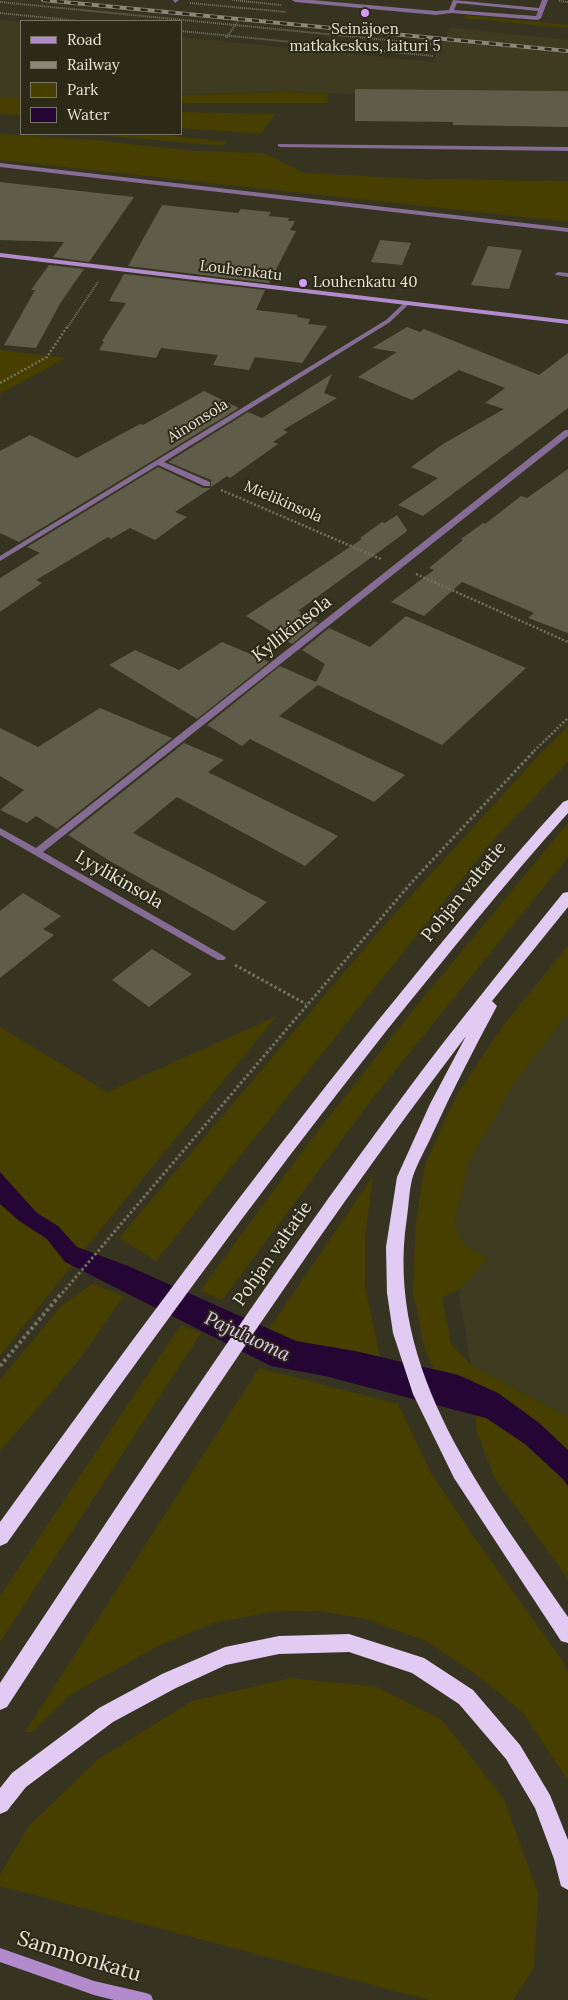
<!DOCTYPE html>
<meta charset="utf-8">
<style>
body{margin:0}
#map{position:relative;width:568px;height:2000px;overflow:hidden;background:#363421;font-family:Lora,serif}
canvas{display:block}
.legend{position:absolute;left:20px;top:20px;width:162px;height:115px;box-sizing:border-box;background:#2c2a17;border:1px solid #767464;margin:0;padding:6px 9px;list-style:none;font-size:15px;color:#e5e4d8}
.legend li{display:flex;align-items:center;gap:10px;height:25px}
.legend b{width:25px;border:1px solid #767464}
</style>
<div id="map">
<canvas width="568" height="2000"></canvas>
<ul class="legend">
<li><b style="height:6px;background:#b28bcc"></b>Road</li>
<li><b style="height:6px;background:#898777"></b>Railway</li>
<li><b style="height:14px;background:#463f00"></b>Park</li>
<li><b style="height:14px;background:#240534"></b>Water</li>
</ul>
</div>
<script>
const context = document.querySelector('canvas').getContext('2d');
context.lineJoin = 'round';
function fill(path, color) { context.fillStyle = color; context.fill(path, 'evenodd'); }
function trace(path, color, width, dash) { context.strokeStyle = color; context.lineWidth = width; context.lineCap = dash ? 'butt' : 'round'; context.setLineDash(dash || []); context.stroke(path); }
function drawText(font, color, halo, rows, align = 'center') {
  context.font = font + ' Lora,serif'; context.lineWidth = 4; context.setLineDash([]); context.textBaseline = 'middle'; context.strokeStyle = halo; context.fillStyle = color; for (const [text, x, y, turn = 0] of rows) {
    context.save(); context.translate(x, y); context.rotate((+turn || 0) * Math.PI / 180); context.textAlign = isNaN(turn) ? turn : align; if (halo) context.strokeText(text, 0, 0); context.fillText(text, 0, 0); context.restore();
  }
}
fill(new Path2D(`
 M0 20 21 22V97H0Z
 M451 28 568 40V91L355 89V94L287 92 181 94V37L432 62Z
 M568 994V1417L471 1365 459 1295 454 1224 468 1162 504 1080Z`), '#3e3b21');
fill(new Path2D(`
 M466 15 568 25V28L463 18Z
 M287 92 329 94 327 103H181V95Z
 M0 97H21V115L0 114Z
 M181 112 275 114 261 134 181 128Z
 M0 134 94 140 193 151 264 153 304 173 421 179 568 181V222L0 160Z
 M87 134H158L227 142 222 145 201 144Z
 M0 350 66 358 0 394Z
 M568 726V762L493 840 156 1261 119 1238 381 929 539 755Z
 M568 823V857L372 1099 222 1300 200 1291 307 1145 410 1014Z
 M568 946V1012L513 1085 468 1163 454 1224 463 1244 487 1259 459 1290 442 1297 451 1344 471 1365 568 1417V1579L494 1477 477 1432 472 1379 434 1369 425 1351 413 1292 416 1221 425 1165 456 1096 505 1023Z
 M277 1016 95 1236 0 1356V1027L107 1092Z
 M373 1176 365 1236V1286L381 1362 305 1346 269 1329Z
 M92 1284 124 1296 75 1365 0 1451V1380L61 1306Z
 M181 1325 201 1333 0 1642V1596Z
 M259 1368 398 1404 432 1475 474 1537 562 1660 568 1673V1780L522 1712 477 1675 426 1641 366 1619 319 1611 270 1612 214 1623 160 1645 70 1695 32 1732H25Z
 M291 1678 377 1687 442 1720 504 1799 538 1893 534 1968 513 2000H429L0 1886V1875L28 1827 97 1760 192 1701Z`), '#463f00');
fill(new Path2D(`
 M0 1172 37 1213 58 1226 77 1247 128 1266 296 1341 355 1351 458 1375 498 1393 538 1422 568 1450V1486L563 1479 525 1444 486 1418 325 1376 271 1366 65 1262 47 1239 18 1220 0 1204Z`), '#240534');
fill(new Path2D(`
 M355 89 568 91V127L453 125V122L355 121Z
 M0 182 134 197 89 262 53 257 64 242 0 240Z
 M162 205 238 213 241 209 271 212 269 216 289 218 288 221H295L290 230 296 231 269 283 128 266Z
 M380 240 411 243 402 265 371 262Z
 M488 246 522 250 509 289 471 285Z
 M49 265 84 269 61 302 36 348 4 345 35 290H31Z
 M124 274 265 290 256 310 298 315 297 317 310 319 308 324 327 326 302 363 255 357 249 370 213 365 218 355 161 348 156 358 99 350 104 342 102 341 126 303 109 301Z
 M407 327 420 332 424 329 539 375 568 353V408L423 516 398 505 438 478 411 467 443 444 504 409 485 403 505 388 459 370 412 400 358 377 397 352 372 348Z
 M332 374 324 393 337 398 283 430 288 432 273 442 278 444 230 478 227 476 211 487V480L168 462 248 412 262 418Z
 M204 391 239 408 19 542 0 533V451L30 435 77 458 140 424 143 425Z
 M158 467 203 488H211L175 512 187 517 155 540 130 528 111 539 108 537 36 580 42 583 0 612V578L40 553 27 547Z
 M568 469V633L528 618 534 613 462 582 424 616 391 602 434 570 429 568 463 540 461 539 483 523 485 524 521 496 527 498Z
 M397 515 407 530 406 532 298 611 301 612 299 614 318 623 292 644 246 616 362 539 360 538 382 522 385 523Z
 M406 616 526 668 442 745 318 685 279 716 405 775 374 802 250 739 242 746 207 725 280 666 316 682 325 664 302 650 329 628 370 647Z
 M222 642 269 662 197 719 109 665 135 650 179 670Z
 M100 708 172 738 57 829 36 816 27 823 0 810 24 790 0 776V728L38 747Z
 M184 743 224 760 208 772 338 836 305 866 177 797 133 833 267 902 234 931 110 861 68 835Z
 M23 893 61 916 43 929 54 935 0 978V911Z
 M152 949 192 974 149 1007 112 980Z`), '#5f5d49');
trace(new Path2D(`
 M232 0 281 5
 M559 1 568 2
 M0 2 438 45
 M190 3 286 12
 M0 13 78 21
 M181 31 433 56
 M332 35 340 21
 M226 38 238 21
 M67 328 98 282`), '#747262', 2, [1, 1]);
trace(new Path2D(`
 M0 383 47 357 67 327
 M221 490 381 559
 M416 574 568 642
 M534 751 568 718`), '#747262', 2.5, [2, 2]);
trace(new Path2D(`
 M235 965 306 1004
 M59 1297 411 883 535 750`), '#747262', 3, [2.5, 2.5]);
trace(new Path2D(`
 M0 1366 60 1295`), '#747262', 4, [3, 3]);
fill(new Path2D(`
 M173 0H179L175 3Z
 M292 0H312L436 11 449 10 453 0 539 8 542 0H548L541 18 538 20 451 13 436 15 295 2ZM457 3 538 11 536 16 454 10Z
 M278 144 568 147V151L280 147 278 146Z
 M558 272 568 273V277L556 275 555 274Z`), '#846c94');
fill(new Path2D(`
 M0 163 568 228V232L0 167Z
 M405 302 410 303 390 322 164 462 210 482V486H204L158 465 0 561V556L386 320Z
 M565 430H568V436L43 852 224 956 226 958 224 960H218L0 835V828L36 848Z`), '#846c94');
fill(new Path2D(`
 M0 253 568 320V324L0 257Z
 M0 1948 94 1981 146 1993 151 1995 153 2000H114L94 1995 0 1962Z`), '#b28bcc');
fill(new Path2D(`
 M568 800V813C505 883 446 957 387 1030 255 1197 130 1370 7 1543L0 1546V1522C122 1353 246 1185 376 1023 437 948 498 873 563 802Z
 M568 892V907L492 1001 497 1006C474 1049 452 1091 432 1135 426 1148 418 1162 413 1176 409 1189 409 1204 407 1217 383 1372 487 1497 568 1617V1643L561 1641 454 1478 413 1394 393 1333 387 1293 386 1247 397 1177 430 1104 466 1036C302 1252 155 1480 7 1707L0 1710V1683C133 1482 265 1281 409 1088 458 1022 511 958 563 893Z
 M349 1634 424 1658 473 1690 520 1745 550 1795 568 1840V1890L561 1886 554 1859 535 1808 506 1759 459 1704 412 1673 349 1652 279 1654 226 1665 176 1688 113 1722 26 1787 7 1811 0 1814V1788L12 1773 99 1708 162 1674 225 1647 279 1636Z`), '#e2cbf3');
const rail = new Path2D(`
 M43 0 568 51`);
trace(rail, '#898777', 4);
trace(rail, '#2c2a17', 2.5, [7]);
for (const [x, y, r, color] of [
 [365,13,5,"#d59bfa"],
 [303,283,5,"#d59bfa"]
]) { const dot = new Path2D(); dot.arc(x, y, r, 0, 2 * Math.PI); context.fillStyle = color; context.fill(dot); trace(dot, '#2c2a17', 2); }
drawText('15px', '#e5e4d8', '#2c2a17', [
 ["Seinäjoen",365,30],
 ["matkakeskus, laituri 5",365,47],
 ["Louhenkatu 40",313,283,"left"]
]);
drawText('15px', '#e5e4d8', '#2c2a17', [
 ["Louhenkatu",241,271,7],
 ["Ainonsola",198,421,-32],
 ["Mielikinsola",283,502,23]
]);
drawText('18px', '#e5e4d8', '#2c2a17', [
 ["Kyllikinsola",292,629,-38],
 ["Lyylikinsola",119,880,30],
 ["Pohjan valtatie",464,892,-51],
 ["Pohjan valtatie",273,1254,-55]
]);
drawText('italic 19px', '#e3c6f6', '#2c2a17', [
 ["Pajuluoma",247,1337,25]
]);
drawText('21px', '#e5e4d8', '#2c2a17', [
 ["Sammonkatu",79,1957,17]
]);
</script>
